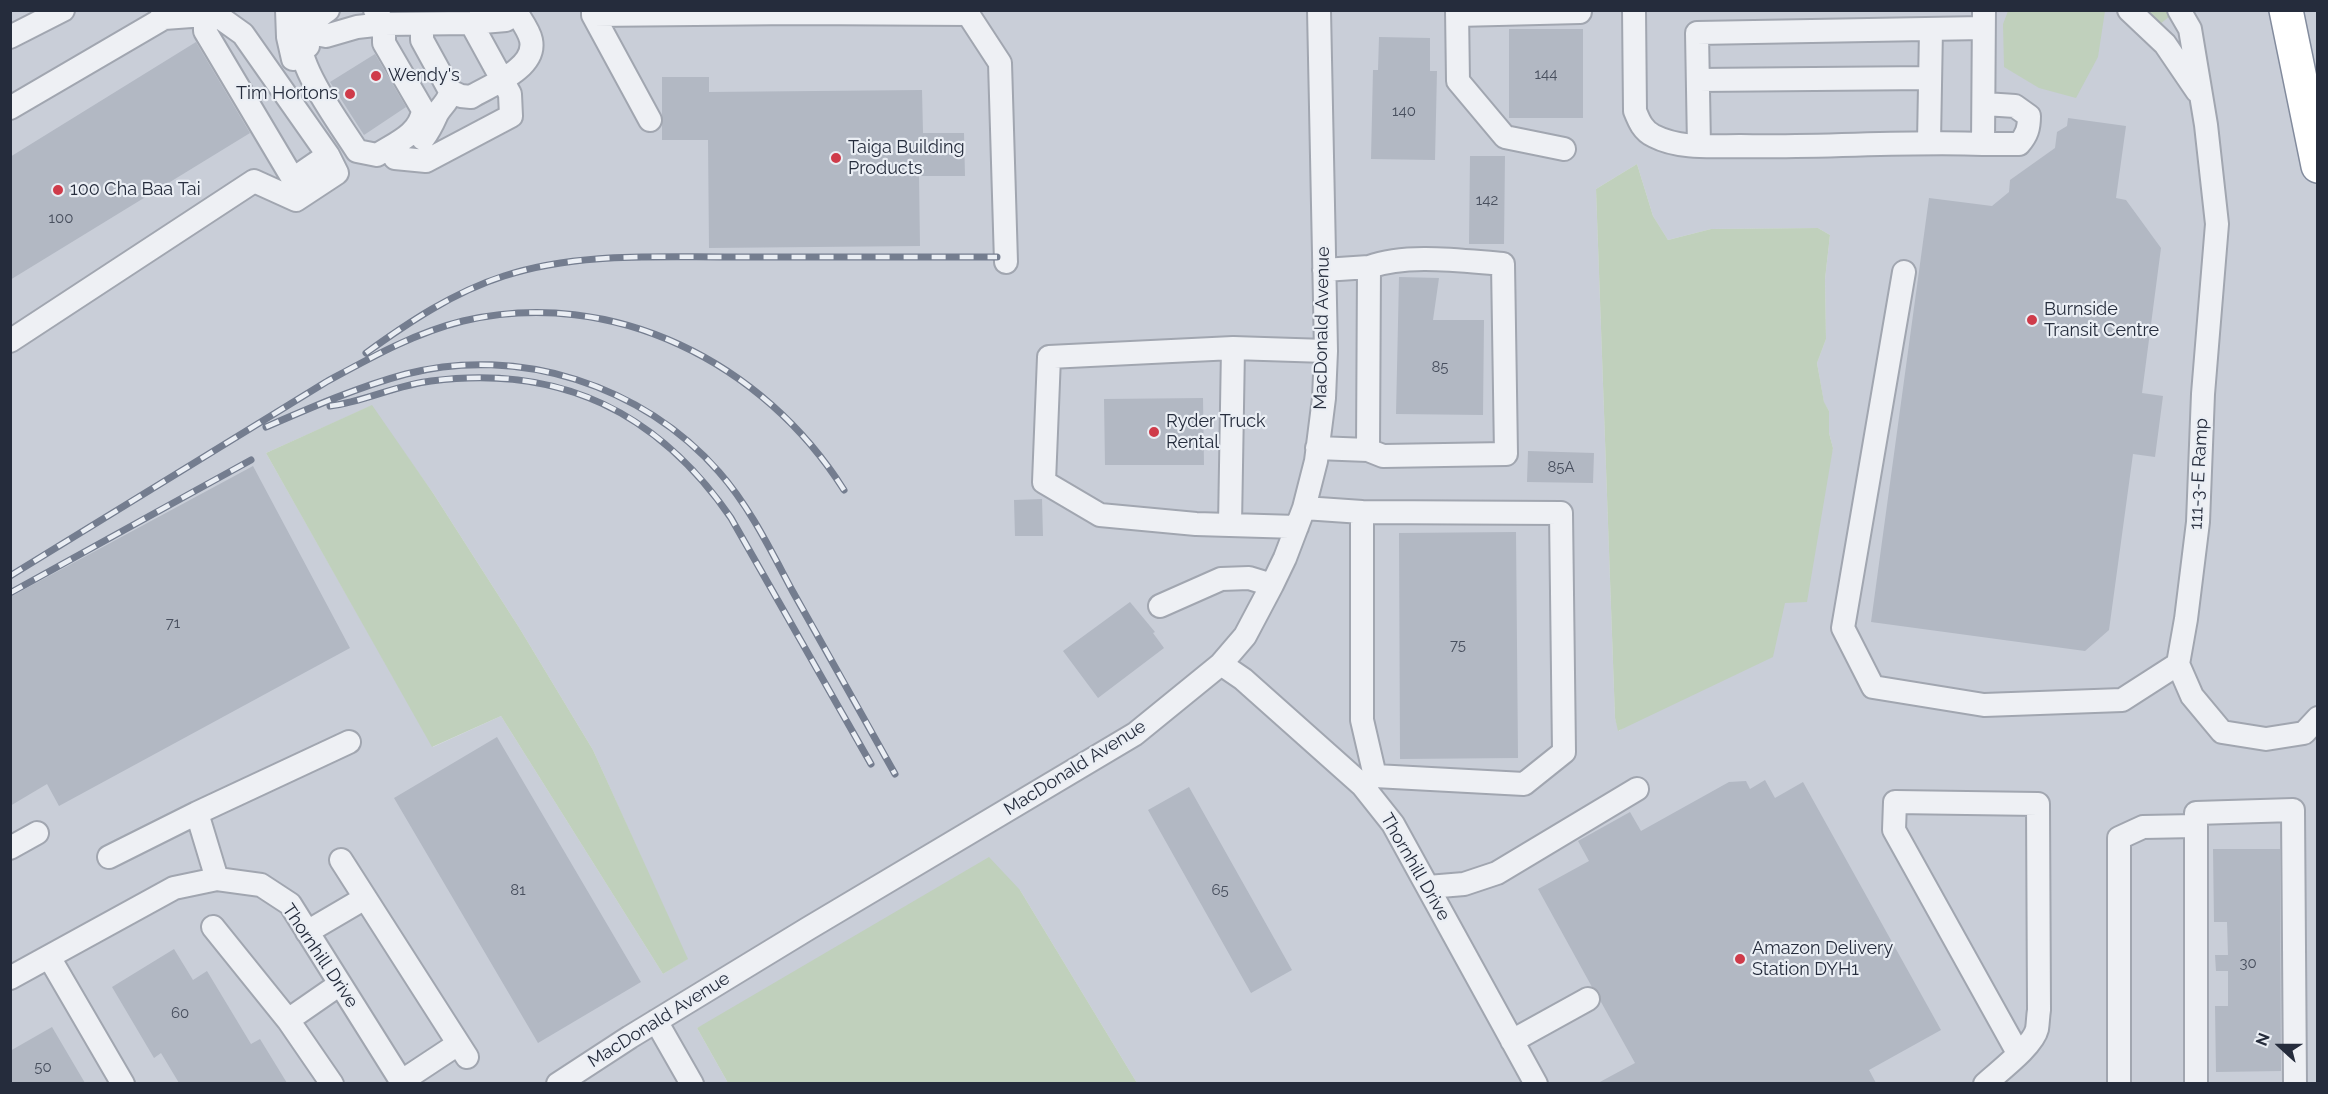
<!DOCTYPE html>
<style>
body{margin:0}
#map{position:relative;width:2328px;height:1094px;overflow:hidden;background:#dbdfe6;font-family:Raleway,sans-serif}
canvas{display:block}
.frame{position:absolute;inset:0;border:12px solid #252c3c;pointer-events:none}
.north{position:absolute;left:2250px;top:1016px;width:60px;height:60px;-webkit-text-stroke:4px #eaeef4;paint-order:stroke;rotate:291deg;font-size:16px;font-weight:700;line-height:24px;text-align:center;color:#252c3c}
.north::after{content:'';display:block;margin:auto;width:21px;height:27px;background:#252c3c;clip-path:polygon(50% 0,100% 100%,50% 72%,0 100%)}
</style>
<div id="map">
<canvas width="2328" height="1094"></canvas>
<div class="frame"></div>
<div class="north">N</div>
</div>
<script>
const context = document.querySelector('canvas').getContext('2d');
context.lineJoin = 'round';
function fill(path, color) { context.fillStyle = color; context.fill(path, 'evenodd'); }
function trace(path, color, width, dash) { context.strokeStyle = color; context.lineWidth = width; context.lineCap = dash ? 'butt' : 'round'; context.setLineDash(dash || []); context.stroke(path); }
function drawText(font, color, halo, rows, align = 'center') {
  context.font = font + ' Raleway,sans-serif'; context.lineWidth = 4.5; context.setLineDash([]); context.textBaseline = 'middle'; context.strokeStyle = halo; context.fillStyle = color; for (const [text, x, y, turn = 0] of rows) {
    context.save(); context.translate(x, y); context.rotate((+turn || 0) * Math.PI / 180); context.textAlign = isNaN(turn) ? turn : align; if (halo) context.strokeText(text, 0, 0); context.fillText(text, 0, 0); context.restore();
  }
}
fill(new Path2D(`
 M10 11H2317V1083H1137L1020 890 697 1028 728 1083H11ZM1637 164 1653 216 1668 240 1711 229 1818 228 1830 235 1825 279 1826 339 1817 363 1824 403 1829 411V433L1833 448 1785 602 1619 731 1615 718 1596 189ZM371 406 433 493 520 629 593 750 687 959 663 974 501 716 433 747 266 453Z`), '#c9ced8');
fill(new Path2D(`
 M2008 11H2105L2098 57 2076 98 2039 88 2004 67 2003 24Z
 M2145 11H2170L2171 15 2159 25Z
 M1637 164 1653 216 1668 240 1711 229 1818 228 1830 235 1825 279 1826 339 1817 363 1824 402 1829 411V433L1833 448 1807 602 1785 603 1773 657 1618 731 1615 718 1596 189Z
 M372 405 433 493 520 629 593 750 688 959 663 974 501 716 432 747 266 453Z
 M989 857 1020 890 1137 1083H728L697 1028Z`), '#c0d0bc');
fill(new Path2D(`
 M1509 29H1583V118H1509Z
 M1379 37 1430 38V71H1437L1435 160 1371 159 1373 70H1378Z
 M196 42 250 133 10 280V157Z
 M375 54 406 107 364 135 330 82Z
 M662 77H709V92L922 90 923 133H964L965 176H919L920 246 709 248 708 140H662Z
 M2068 118 2126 126 2116 198 2126 200 2161 248 2142 393 2163 396 2155 457 2133 454 2109 630 2085 651 1871 622 1929 198 1992 206 2009 192 2010 180 2055 148 2057 132 2067 126Z
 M1470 156H1505L1504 244H1469Z
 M1399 277 1439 278 1433 320H1484L1483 415 1396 414Z
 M1203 398 1204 465H1105L1104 399Z
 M1528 451 1594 453 1593 483 1527 482Z
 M253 466 350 648 59 806 47 784 10 806V597Z
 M1042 499 1043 536H1015L1014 500Z
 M1516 532 1518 758 1400 759 1399 533Z
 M1130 602 1155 632 1153 633 1164 648 1098 698 1063 651Z
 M497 737 641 982 538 1043 394 798Z
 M1765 780 1775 798 1803 782 1941 1030 1869 1070 1876 1083H1598L1635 1063 1601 1002 1599 992 1592 987 1538 889 1589 861 1578 841 1630 812 1641 831 1729 782 1746 781 1750 789Z
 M1189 787 1292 970 1251 993 1148 810Z
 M2213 849H2280L2281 1071 2216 1072 2215 1006H2228V971H2216L2215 955H2228L2227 922H2214Z
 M174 949 193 980 207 971 251 1044 260 1039 287 1083H179L161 1053 154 1058 112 987Z
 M52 1027 85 1083H10V1051Z`), '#b2b8c3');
const minor = new Path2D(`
 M287 10 288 37 293 59
 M593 10V15L797 13V10
 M1457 10 1458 81 1505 137 1564 149
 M1634 10 1635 111C1639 121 1643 131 1654 136 1679 149 1712 146 1740 146 1821 148 1902 141 1983 144L1984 10
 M2129 10 2165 44 2197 91
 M2179 10 2190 29 2206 125 2217 224 2203 394 2198 522 2186 619 2178 664 2192 696 2222 732 2266 739 2304 733 2318 718
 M797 13 968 14 1000 63 1006 262
 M593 15 650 120
 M1457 15 1580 12
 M164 18 205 15 222 19 243 34 328 155 293 179 205 31V15
 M302 21 309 33 326 36 357 27 384 24 471 23 506 20 514 10
 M422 24V40L450 91 461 96 471 97C491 85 537 68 531 40 529 30 520 19 515 10
 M309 33 300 40C300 71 340 124 357 151L377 155C396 143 420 134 423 110L384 43V24L375 10
 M10 37 63 10
 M308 46C308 29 314 19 328 10
 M1698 80 1930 78
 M10 108 164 18 162 10
 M423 139C429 131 432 125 436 116 440 106 449 103 450 91
 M1929 142 1931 29
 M1983 144H2019C2027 135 2029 128 2029 116L2015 106 1985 104
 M1699 146 1697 33 1983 28
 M395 158 426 161 511 116 510 94 471 23
 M1904 272 1843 628 1873 687 1984 705 2122 700 2178 664
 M10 341 254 181 296 200 337 173 328 155
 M1317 448 1368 450 1369 267 1324 270
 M1368 450 1383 456 1506 454 1503 264C1462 261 1408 253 1369 267
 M1304 508 1362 512V720L1375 776 1363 784
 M1362 512 1561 513 1564 752 1524 784 1375 776
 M1230 525 1233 348
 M1297 527 1196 524 1100 515 1044 482 1049 357 1233 348 1326 351
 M1160 606 1221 579 1249 578 1272 585
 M1221 664 1243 679 1362 785 1393 824 1536 1084
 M197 813 217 879
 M10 848 37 833
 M109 857 197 813 349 742
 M341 860 467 1057
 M1428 887 1464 884 1497 873 1637 789
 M213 927 288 1020 332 1084
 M307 932 365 898
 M49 957 123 1084
 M10 978 174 888 217 879 261 885 290 904 403 1084
 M288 1020 340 984
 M656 1021 692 1084
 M1512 1041 1588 999
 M402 1081 458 1044
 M558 1084 630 1037 809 928 1135 734 1221 664 1245 636 1272 585 1285 558 1304 508 1316 461 1324 398 1326 351 1319 10
 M1985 1084C1999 1071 2033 1046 2037 1029 2038 1023 2038 1016 2039 1010L2038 804 1895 802 1894 830 2018 1053
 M2119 1084V838L2143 827 2195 826
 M2196 1084V813L2293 810 2295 1084`);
const highway = new Path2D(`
 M2286 10 2318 166`);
trace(minor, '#a1a6b0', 26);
trace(highway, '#828b9d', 36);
trace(minor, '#eef0f4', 22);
trace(highway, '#fff', 33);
const rail = new Path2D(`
 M366 353C409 322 454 292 504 276 575 253 651 257 725 257 816 257 907 257 997 257
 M330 406C364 402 396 385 431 381 560 364 658 412 731 518L871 764
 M266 427C312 407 358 387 406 374 518 345 643 385 719 472 750 507 771 551 793 592 827 652 861 713 895 774
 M10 576 326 382C370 358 414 333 463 321 613 286 764 363 844 490
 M10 593 251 460`);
trace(rail, '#747d8f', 7);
trace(rail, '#eaeef4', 4.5, [14]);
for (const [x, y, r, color] of [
 [376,76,6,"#cf3b4a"],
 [350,94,6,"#cf3b4a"],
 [836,158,6,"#cf3b4a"],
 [58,190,6,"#cf3b4a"],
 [2032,320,6,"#cf3b4a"],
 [1154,432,6,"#cf3b4a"],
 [1740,959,6,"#cf3b4a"]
]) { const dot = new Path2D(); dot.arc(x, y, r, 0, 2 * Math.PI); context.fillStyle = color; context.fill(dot); trace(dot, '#eaeef4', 2); }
drawText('15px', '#484f5e', null, [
 ["144",1546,74],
 ["140",1404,111],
 ["142",1487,200],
 ["100",61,218],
 ["85",1440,367],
 ["85A",1561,467],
 ["71",173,623],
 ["75",1458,645],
 ["81",518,890],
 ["65",1220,890],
 ["30",2248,963],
 ["60",180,1013],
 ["50",43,1067]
]);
drawText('18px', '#252c3c', '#eaeef4', [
 ["Wendy's",388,76],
 ["Tim Hortons",338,94,"right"],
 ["Taiga Building",848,148],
 ["Products",848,169],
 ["100 Cha Baa Tai",70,190],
 ["Burnside",2044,310],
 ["Transit Centre",2044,331],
 ["Ryder Truck",1166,422],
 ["Rental",1166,443],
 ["Amazon Delivery",1752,949],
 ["Station DYH1",1752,970]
], 'left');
drawText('18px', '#252c3c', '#eaeef4', [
 ["MacDonald Avenue",1322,328,-89],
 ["111-3-E Ramp",2199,474,-87],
 ["MacDonald Avenue",1075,768,-32],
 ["Thornhill Drive",1415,867,60],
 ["Thornhill Drive",320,956,56],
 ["MacDonald Avenue",659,1020,-32]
]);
</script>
